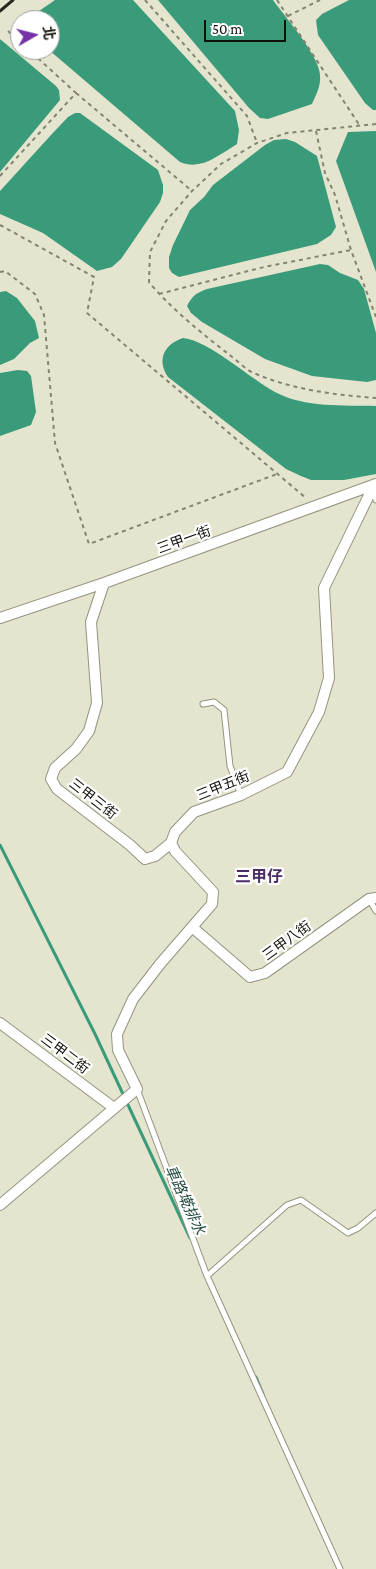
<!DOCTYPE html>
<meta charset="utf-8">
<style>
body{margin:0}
#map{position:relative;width:376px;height:1569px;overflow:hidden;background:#e5e4ce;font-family:"Crimson Pro","Noto Sans TC",serif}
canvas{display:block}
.north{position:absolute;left:10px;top:10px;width:50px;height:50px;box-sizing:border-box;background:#fff;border:1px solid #a0a09d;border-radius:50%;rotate:82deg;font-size:14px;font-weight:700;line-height:20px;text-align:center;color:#12110a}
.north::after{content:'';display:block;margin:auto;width:18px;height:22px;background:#7633a7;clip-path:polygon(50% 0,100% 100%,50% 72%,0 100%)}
.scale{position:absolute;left:204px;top:20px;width:82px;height:22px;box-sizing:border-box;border:2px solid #12110a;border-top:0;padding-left:6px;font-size:15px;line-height:18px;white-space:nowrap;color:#12110a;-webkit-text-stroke:4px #fff;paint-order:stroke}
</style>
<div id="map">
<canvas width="376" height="1569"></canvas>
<div class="north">北</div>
<div class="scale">50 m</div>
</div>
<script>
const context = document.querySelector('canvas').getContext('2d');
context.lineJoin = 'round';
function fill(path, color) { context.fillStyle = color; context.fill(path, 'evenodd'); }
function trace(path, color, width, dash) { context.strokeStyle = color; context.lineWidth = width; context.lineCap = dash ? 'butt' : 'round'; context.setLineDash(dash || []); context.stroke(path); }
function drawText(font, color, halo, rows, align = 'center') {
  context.font = font + ' "Crimson Pro","Noto Sans TC",serif'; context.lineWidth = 4.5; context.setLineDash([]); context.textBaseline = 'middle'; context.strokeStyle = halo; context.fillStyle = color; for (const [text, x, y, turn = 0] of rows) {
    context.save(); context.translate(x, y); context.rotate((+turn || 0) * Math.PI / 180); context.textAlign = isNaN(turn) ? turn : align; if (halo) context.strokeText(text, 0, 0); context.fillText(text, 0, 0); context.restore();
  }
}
fill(new Path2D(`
 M55 0H133L235 111 239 130 237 144C219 155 201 171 180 162L49 50 50 20H29V18Z
 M158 0H273C285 17 319 55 320 75 321 86 316 95 312 104L268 119 260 118 249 108Z
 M349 0H376V110H373L365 103 318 35 316 20 322 14Z
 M0 39 56 86 59 90 60 100 0 172Z
 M75 113H80L158 170 163 185V193L160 202 121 259 112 267 97 271 43 233 0 214V191L51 135 68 117Z
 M376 131V272L336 161 348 132Z
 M286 139 295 142 317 156 336 227 331 235 317 244 179 277 172 273 169 268V257L173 245 190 210 204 197 213 185 265 145 274 140Z
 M320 264 328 265 340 273 358 280 364 289 376 333V380L367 382 312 376 265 359 202 322 191 313 187 306C192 296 196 293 207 289Z
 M6 291 17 298 35 321 39 338 30 343 14 359 0 365V292Z
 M183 338C210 341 249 378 275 392 305 408 343 405 376 406V474L344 480H311L301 476 286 469 168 377C156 359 165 344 183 338Z
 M18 370 27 371 31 376 36 412 31 425 0 436V373Z`), '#399b7a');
trace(new Path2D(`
 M0 845 95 1034 190 1238
 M256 1377 263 1394`), '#399b7a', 3);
const lane = new Path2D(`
 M374 488 376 500
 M203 704 214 702 224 710 230 766 241 795
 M369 899 376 911
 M137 1089 207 1276 340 1569
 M207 1276 287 1205 301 1200 348 1233 358 1228 376 1213`);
const street = new Path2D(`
 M104 583 91 622 97 703 89 731 76 749 55 768 51 779 57 789 130 845 145 859 155 856 171 843
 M0 618 104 583 376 484
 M192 927 250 977 265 973 369 899 376 898
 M0 1023 114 1108
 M0 1205 137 1089 118 1050 117 1034 133 999 160 964 212 904 213 892 175 851 171 843 175 832 194 812 241 795 287 772 319 712 329 678 324 588 374 485`);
trace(lane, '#959480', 7);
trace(street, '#959480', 12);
trace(new Path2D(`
 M145 0 247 116 257 143
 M277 0 360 126
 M288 16 320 0
 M8 31 20 42
 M76 93 192 191
 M376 124 287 133 257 143 221 164 192 191 166 221 150 252 149 282C171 309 204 335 231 356 239 362 247 371 256 374 294 390 336 395 376 398
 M316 131 325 173 335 195 351 250 376 317
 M0 176 76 93 29 50
 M0 225 94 277 87 313 306 498
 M0 272 5 271 35 294 44 315 55 443 89 544 277 474
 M159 294 264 267 351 250`), '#858474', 2, [4, 4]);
trace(lane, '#fff', 5);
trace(street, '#fff', 10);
trace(new Path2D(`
 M0 11 13 0`), '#292820', 3);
drawText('14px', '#12110a', '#fff', [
 ["三甲一街",184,540,-20],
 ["三甲五街",223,786,-22],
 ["三甲三街",93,799,38],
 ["三甲八街",287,941,-36],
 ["三甲二街",65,1054,37]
]);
drawText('italic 15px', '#234c3d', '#fff', [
 ["車路墘排水",185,1200,65]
]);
drawText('bold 16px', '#4b2c65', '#fff', [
 ["三甲仔",259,877]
]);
</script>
